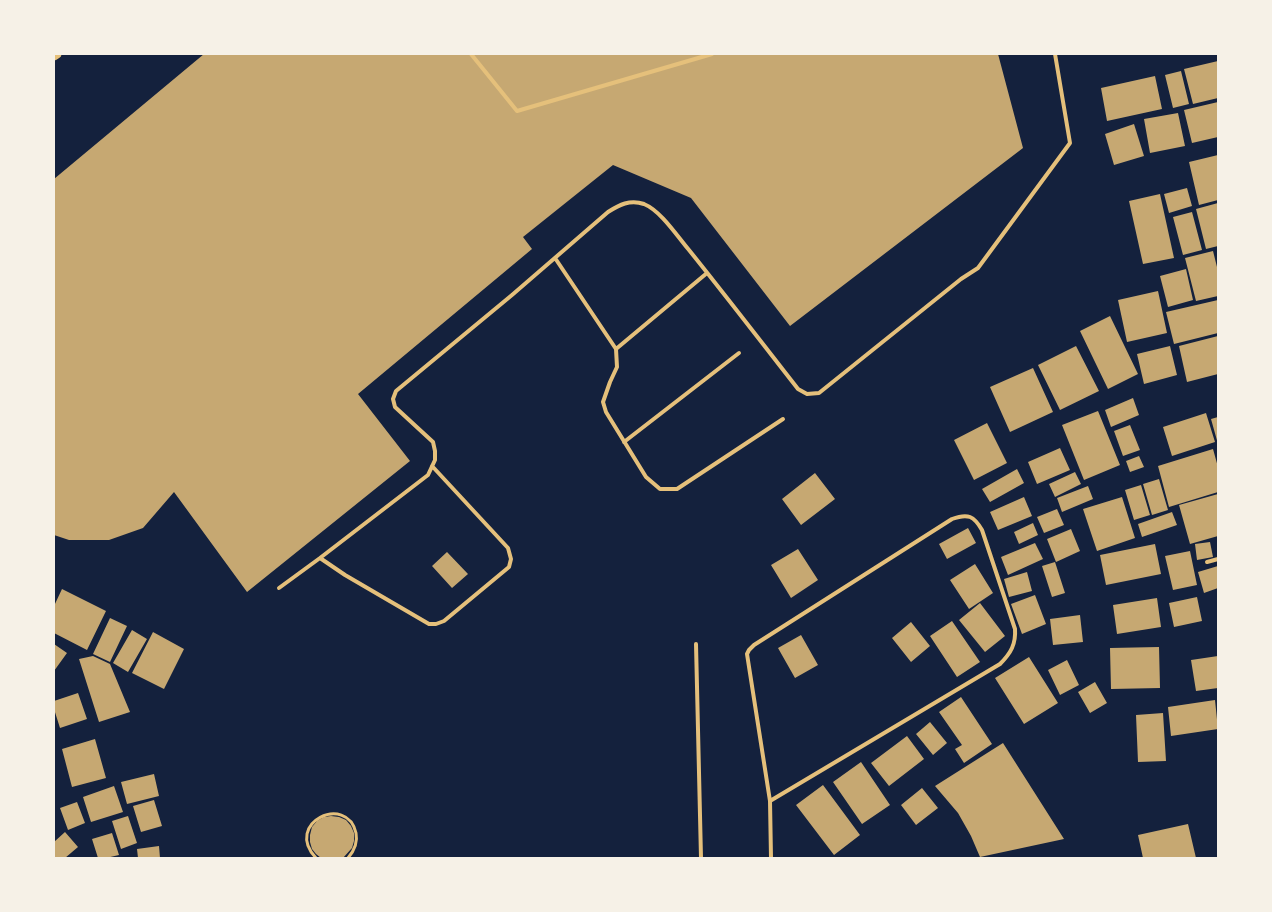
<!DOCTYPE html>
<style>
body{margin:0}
#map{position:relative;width:1272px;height:912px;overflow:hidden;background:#14213d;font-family:"Crimson Pro",serif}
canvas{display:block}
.frame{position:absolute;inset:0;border:55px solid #f6f1e7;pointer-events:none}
</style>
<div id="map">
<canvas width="1272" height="912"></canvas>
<div class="frame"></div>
</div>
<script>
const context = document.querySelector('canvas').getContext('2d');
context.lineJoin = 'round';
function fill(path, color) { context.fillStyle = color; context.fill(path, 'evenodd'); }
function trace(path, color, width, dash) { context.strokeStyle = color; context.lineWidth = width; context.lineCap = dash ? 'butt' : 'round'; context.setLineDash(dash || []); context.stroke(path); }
fill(new Path2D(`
 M204 54H639L640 55 641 54H998L1023 148 790 326 691 198 613 165 523 237 532 249 358 394 410 461 247 592 174 492 143 528 109 540H69L54 535V179Z
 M1218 61V98L1193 104 1184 69Z
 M1181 71 1189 104 1173 108 1165 75Z
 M1155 76 1162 109 1107 121 1101 88Z
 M1218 102V137L1192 143 1184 110Z
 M1178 113 1185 146 1150 153 1144 119Z
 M1134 124 1144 156 1114 165 1105 134Z
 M1218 155V200L1199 205 1189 162Z
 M1187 188 1192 206 1169 213 1164 194Z
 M1160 194 1174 258 1143 264 1129 201Z
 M1218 203V246L1206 249 1196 209Z
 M1192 212 1202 250 1183 255 1173 217Z
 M1213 251 1218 271V296L1196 301 1185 258Z
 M1186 269 1193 300 1168 307 1160 276Z
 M1158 291 1167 333 1127 342 1118 300Z
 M1218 300V333L1174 344 1166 312Z
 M1110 316 1138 374 1108 389 1080 331Z
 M1218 336V374L1187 382 1179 346Z
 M1076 346 1099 391 1060 410 1038 365Z
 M1170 346 1177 375 1144 384 1137 354Z
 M1033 368 1053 412 1010 432 990 387Z
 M1133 398 1139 415 1111 427 1105 410Z
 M1098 411 1120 465 1084 480 1062 425Z
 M1206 413 1215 442 1172 456 1163 427Z
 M1218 417V444L1211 419Z
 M987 423 1007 463 974 480 954 440Z
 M1130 425 1140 450 1123 456 1114 431Z
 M1060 448 1070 470 1037 484 1028 462Z
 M1213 449 1218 467V492L1169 507 1158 466Z
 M1139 456 1144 467 1130 472 1126 461Z
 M1017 469 1024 483 990 502 982 489Z
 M1075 472 1081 484 1055 497 1049 484Z
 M815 473 835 499 801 525 782 499Z
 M1159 479 1168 510 1152 515 1143 484Z
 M1141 485 1150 515 1134 520 1125 490Z
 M1088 486 1093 499 1062 512 1057 498Z
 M1218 494V536L1190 544 1179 505Z
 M1024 497 1032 516 998 530 990 512Z
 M1122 497 1135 538 1097 551 1083 509Z
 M1057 509 1064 525 1044 533 1037 517Z
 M1172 512 1177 525 1142 537 1138 524Z
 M1033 523 1038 535 1019 544 1014 532Z
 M968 528 976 543 947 559 939 544Z
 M1071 529 1080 551 1056 562 1047 539Z
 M1210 542 1213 557 1197 560 1195 544Z
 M1035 543 1043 559 1008 575 1001 557Z
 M1155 544 1161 574 1106 585 1100 555Z
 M798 549 818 580 791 598 771 565Z
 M1190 551 1197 585 1173 590 1165 556Z
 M447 552 468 574 452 588 432 566Z
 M1055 562 1065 593 1052 597 1042 566Z
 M975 564 993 593 969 609 950 580Z
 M1218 566V588L1204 593 1198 572Z
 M1027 572 1032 591 1009 597 1004 579Z
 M62 589 106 611 87 650 54 633V606Z
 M1035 595 1046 624 1022 634 1011 604Z
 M1197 597 1202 621 1174 627 1169 603Z
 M1157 598 1161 627 1117 634 1113 605Z
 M980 603 1005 636 985 652 959 620Z
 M1080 615 1083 642 1053 645 1050 619Z
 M110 618 127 626 110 662 93 654Z
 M952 621 980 662 957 677 930 636Z
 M911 622 930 646 911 662 892 638Z
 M132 630 147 639 128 672 113 663Z
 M153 632 184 649 164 689 132 673Z
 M801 635 818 665 795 678 778 648Z
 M54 644 67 653 54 671Z
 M1159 647 1160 688 1111 689 1110 648Z
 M93 656 110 664 130 712 99 722 79 659Z
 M1218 656V688L1196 691 1191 660Z
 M1029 657 1058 703 1024 724 995 678Z
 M1067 660 1079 685 1060 695 1048 670Z
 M1095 682 1107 703 1090 713 1078 692Z
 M78 693 87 719 60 728 54 709V701Z
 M961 697 992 744 964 763 955 749 962 745 939 712Z
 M1215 700 1218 729 1171 736 1168 707Z
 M1163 713 1166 761 1138 762 1136 715Z
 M930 722 947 743 933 755 916 734Z
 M907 736 924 759 889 786 871 763Z
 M95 739 106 778 72 787 62 749Z
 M1003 743 1064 839 980 857 971 836 958 813 935 786Z
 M861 762 890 805 862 824 833 782Z
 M154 774 159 796 127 804 121 782Z
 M823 785 860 835 834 855 796 805Z
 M114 786 123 812 91 822 83 797Z
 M922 788 938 808 916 825 901 805Z
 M154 800 162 826 141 832 133 806Z
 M77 802 85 823 68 830 60 808Z
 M128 816 137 843 121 849 112 821Z
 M331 816 339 817 346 820 351 826 354 833V841L352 848 343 858H321L316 854 312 849 310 842V835L312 827 317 821 324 817Z
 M1188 824 1196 858H1143L1138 835Z
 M65 832 78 847 65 858H54V842Z
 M112 833 119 855 106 858H98L92 839Z
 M159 846 160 858H138L137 849Z`), '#c6a872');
trace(new Path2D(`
 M316 858C283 823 347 793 356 833 358 843 354 851 348 858`), '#e5c07b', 3);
trace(new Path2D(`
 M471 54 517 111 712 54
 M555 258 616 349 617 367 610 382 603 402 606 412 646 477 660 489H677L783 419
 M616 349 707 273
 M624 442 739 353
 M320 558 345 575 429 624H436L444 621 509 567 511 559 508 548 432 466
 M1207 562 1218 559
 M279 588 320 558 428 475 435 460V451L433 442 395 407 393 399 396 391 512 295 608 212C619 205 630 199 644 204 661 211 677 236 689 250 726 296 762 343 798 389L807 394 819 393 961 279 978 268 1070 143 1055 54
 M696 644 701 858
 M770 801 1000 664C1011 653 1016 644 1015 629L982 530C974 516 968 513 952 519L754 645 749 650 747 654 770 801 771 858`), '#e5c07b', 4);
trace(new Path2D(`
 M54 56 57 54`), '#e5c07b', 9);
</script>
